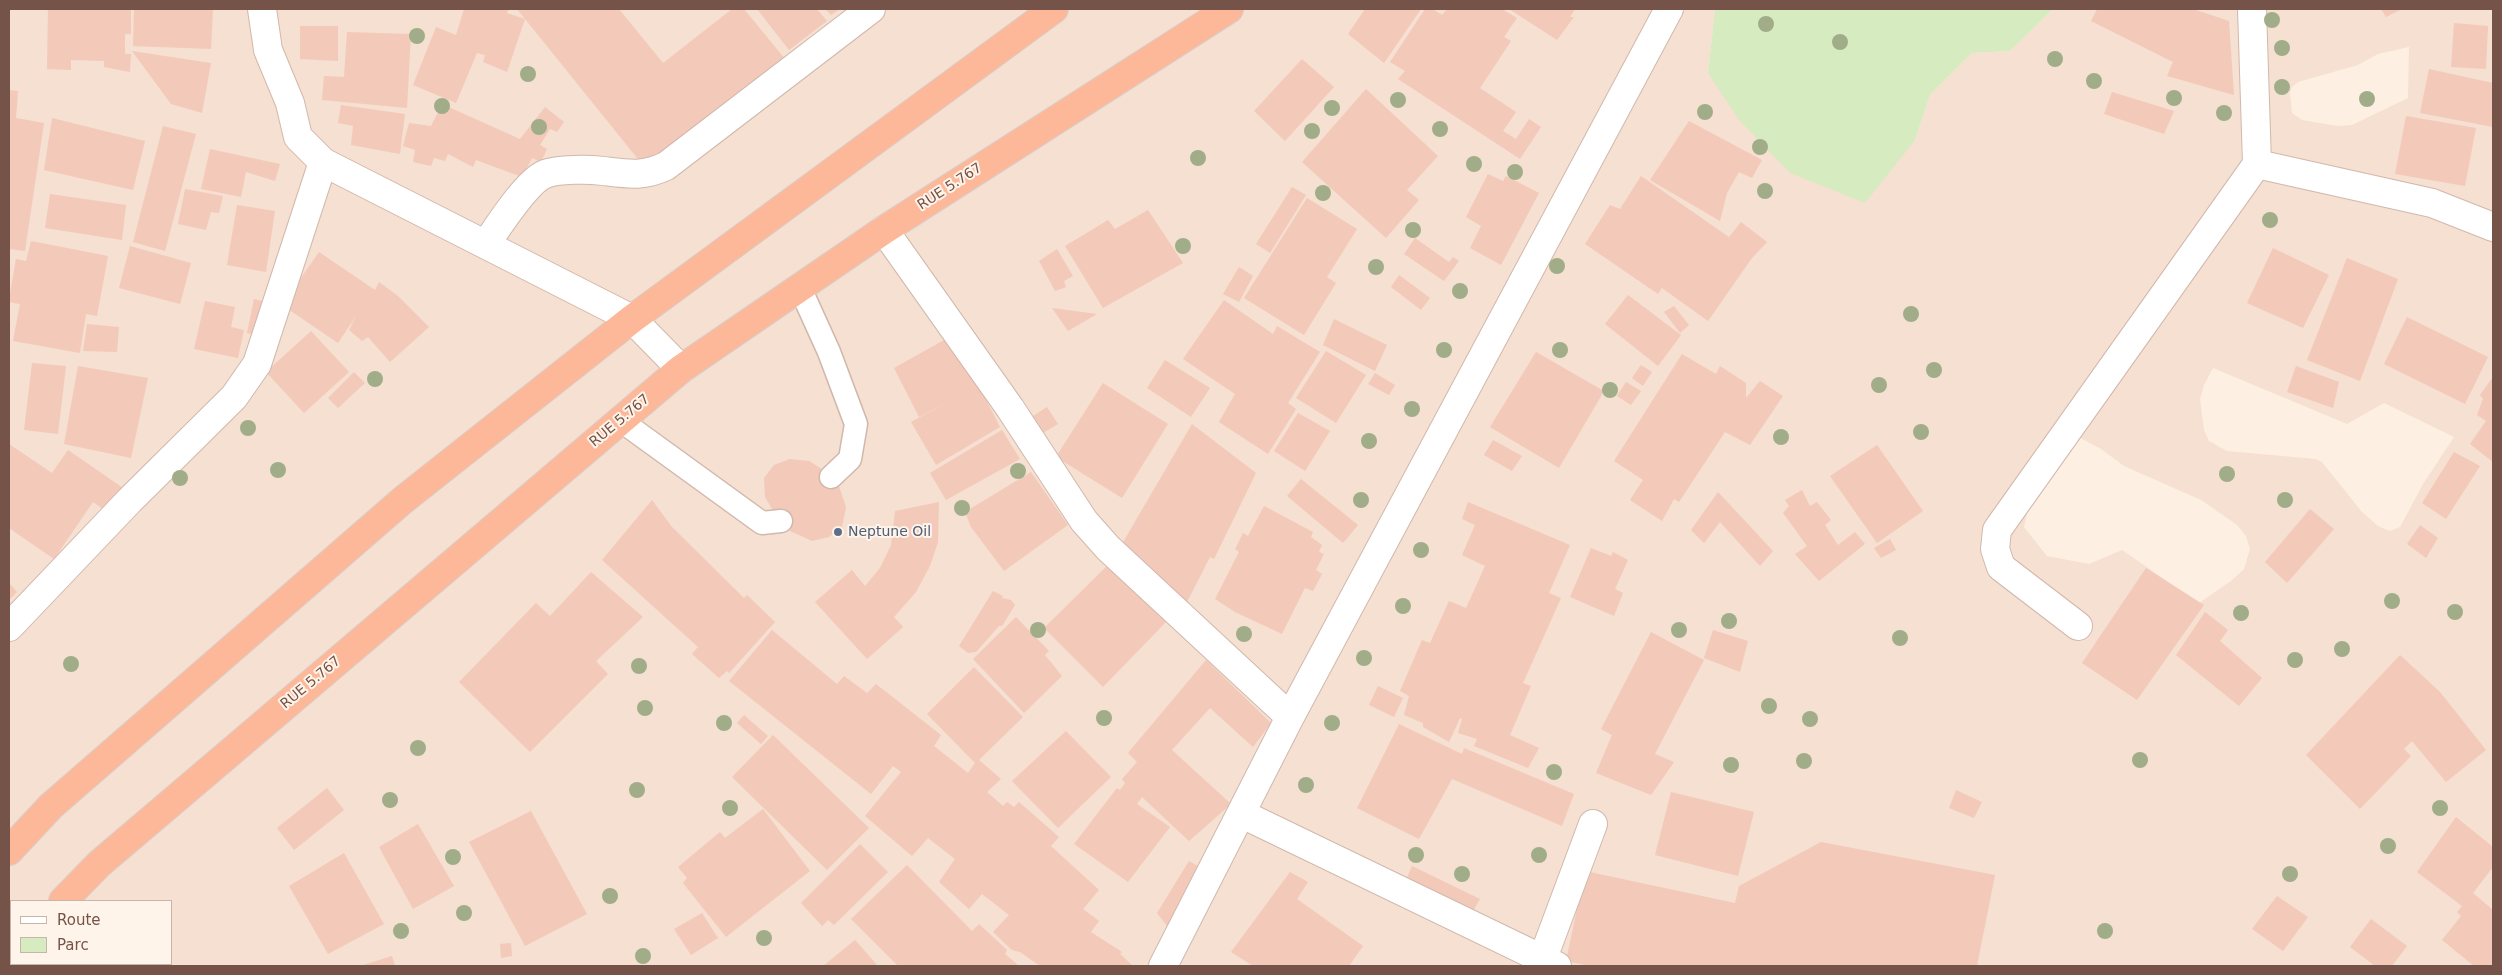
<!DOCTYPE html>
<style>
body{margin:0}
#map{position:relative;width:2502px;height:975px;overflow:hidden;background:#fdf0e3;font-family:"DejaVu Sans",sans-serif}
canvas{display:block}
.frame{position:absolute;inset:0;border:10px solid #765348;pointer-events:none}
.legend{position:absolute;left:10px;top:900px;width:162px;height:65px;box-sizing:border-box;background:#fff4ea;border:1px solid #c8b4a9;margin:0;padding:6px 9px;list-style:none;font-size:15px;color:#765348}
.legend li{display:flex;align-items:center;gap:10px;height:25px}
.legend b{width:25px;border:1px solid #c8b4a9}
</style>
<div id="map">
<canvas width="2502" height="975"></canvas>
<div class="frame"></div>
<ul class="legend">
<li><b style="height:6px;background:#fff"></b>Route</li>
<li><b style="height:14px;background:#d7ebc1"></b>Parc</li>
</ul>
</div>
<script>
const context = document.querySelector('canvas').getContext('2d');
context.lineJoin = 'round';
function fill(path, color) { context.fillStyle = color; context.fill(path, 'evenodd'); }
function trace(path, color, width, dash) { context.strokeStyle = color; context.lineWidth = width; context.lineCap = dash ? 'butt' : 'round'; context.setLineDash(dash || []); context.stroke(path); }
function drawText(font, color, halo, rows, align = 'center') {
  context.font = font + ' "DejaVu Sans",sans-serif'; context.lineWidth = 4; context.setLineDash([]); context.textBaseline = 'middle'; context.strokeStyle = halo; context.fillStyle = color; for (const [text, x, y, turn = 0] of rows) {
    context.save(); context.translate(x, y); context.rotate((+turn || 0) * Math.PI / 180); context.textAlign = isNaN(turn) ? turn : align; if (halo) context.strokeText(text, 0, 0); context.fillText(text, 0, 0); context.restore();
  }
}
fill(new Path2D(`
 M9 9H1715L1708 73 1915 140 1930 95 1972 53 2010 51 2053 9H2493V966H9ZM2409 47 2408 98 2352 125 2338 126 2302 120 2292 113 2290 93 2292 87 2298 82 2358 65 2378 54ZM2213 368 2347 424 2384 403 2454 437 2423 484 2400 527 2390 531 2378 526 2362 512 2322 462 2316 459 2227 451 2209 441 2204 430 2200 399 2204 385ZM2073 434 2101 449 2124 466 2201 500 2237 525 2246 536 2250 549 2244 569 2231 581 2199 603 2122 550 2089 564 2047 556 2024 527 2030 501ZM11 901H171V964H11Z`), '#f5e0d1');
fill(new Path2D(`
 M1715 9H2053L2010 51 1972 53 1930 95 1915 140 1865 203 1790 173 1740 121 1708 73Z`), '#d7ebc1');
fill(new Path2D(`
 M48 9H131V34H125V54H131L130 72 104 67V61L71 60V70L47 69Z
 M134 9H213L211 49 133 46Z
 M464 9H509L507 13 525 19 507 72 483 62 485 55 477 53 456 103 413 85 436 27 456 35Z
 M517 9H619L663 63 732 9H744L785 59 646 169Z
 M757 9H817L827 21 789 50Z
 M825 9H840L831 15Z
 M1365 9H1421L1384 63 1348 34Z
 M1425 9H1433L1442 15 1447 9H1502L1517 18 1504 37 1511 41 1480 88 1516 112 1503 131 1516 139 1529 119 1541 127 1520 159 1398 79 1405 71 1390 62Z
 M1509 9H1575L1570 17H1574L1557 40Z
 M2097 9H2193L2229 21 2234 95 2167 76 2173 62 2091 21Z
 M2381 9H2402L2386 17Z
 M2454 23 2488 26 2486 69 2451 67Z
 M300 26H338V61L300 59Z
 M347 32 411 34 407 108 322 100 324 76 344 77Z
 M132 51 211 63 202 113 171 104Z
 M1302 59 1334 87 1285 141 1254 111Z
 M2429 69 2493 83V127L2420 113Z
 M1366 89 1438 156 1407 190 1419 200 1386 238 1302 162Z
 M9 90 18 91 16 118 44 123 25 251 9 249Z
 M2112 92 2174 111 2164 134 2104 114Z
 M442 104 520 139 545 107 564 122 557 132 550 129 540 145 547 149 541 162 532 158 522 177 476 160 473 167 448 154 445 161 434 158 431 166 413 162 415 150 403 146 409 123 431 126Z
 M341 105 405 114 400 154 351 145 353 126 338 123Z
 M2406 116 2476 128 2465 186 2395 174Z
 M52 118 145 141 133 190 44 170Z
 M1689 121 1762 160 1752 178 1739 172 1727 193 1720 221 1650 180Z
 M163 126 196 134 165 251 133 242Z
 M210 149 280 164 275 181 246 172 241 197 201 189Z
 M1488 174 1503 181 1506 176 1539 193 1501 265 1470 248 1481 226 1466 217Z
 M1641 176 1729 237 1741 222 1767 242 1752 258 1708 321 1662 288 1658 294 1585 244 1610 205 1620 209Z
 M1292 187 1306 195 1270 253 1256 244Z
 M185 189 223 196 219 213 211 212 206 230 178 224Z
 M50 194 126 205 122 240 45 228Z
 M1307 198 1357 229 1327 277 1336 283 1304 335 1244 298Z
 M237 205 275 211 266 272 227 265Z
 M1148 210 1183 263 1103 308 1065 246 1108 220 1115 229Z
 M1415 238 1449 262 1453 257 1459 261 1444 281 1404 254Z
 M31 241 108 256 97 316 86 314 80 353 13 341 20 304 9 302V299L16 259 26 261Z
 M130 246 191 263 180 304 119 288Z
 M2273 248 2329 275 2303 328 2247 303Z
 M1057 249 1073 276 1064 281 1066 287 1055 291 1039 261Z
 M319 252 375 290 379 282 398 296 429 327 390 362 368 337 362 341 349 330 356 316 338 343 282 305Z
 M2347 258 2398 279 2360 381 2307 360Z
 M1239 267 1253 276 1239 302 1223 294Z
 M1399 275 1430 298 1421 310 1391 287Z
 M1628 295 1681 335 1658 366 1605 324Z
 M254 299 267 302 260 336 247 333Z
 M1224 300 1273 334 1277 326 1320 352 1288 403 1296 409 1268 454 1219 422 1235 394 1183 359Z
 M205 301 235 307 231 327 244 330 238 358 194 349Z
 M1674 306 1689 325 1680 333 1664 312Z
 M1052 308 1097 314 1068 331Z
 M2407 317 2488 357 2465 404 2384 364Z
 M1334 319 1387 345 1375 371 1323 345Z
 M87 324 119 327 117 352 83 351Z
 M311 331 349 372 304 413 266 372Z
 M953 335 1000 427 936 465 911 422 953 399 919 417 894 368Z
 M1326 351 1366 375 1336 423 1296 398Z
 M1536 352 1604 391 1559 468 1490 427Z
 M1682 354 1716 374 1720 366 1746 383V398L1760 381 1783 396 1750 445 1725 432 1679 502 1674 499 1662 521 1630 500 1643 480 1614 461Z
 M1165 360 1210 388 1191 417 1147 388Z
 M32 363 66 366 58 434 24 430Z
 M1641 365 1652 372 1643 386 1632 378Z
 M78 366 148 378 131 458 64 444Z
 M2296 366 2339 382 2333 408 2287 392Z
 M354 372 365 383 338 408 328 398Z
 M1375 373 1395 385 1389 395 1368 384Z
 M2493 377V462L2470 444 2486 421 2477 415 2483 399 2480 395Z
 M1626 382 1641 391 1631 405 1617 396Z
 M1103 383 1168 424 1122 498 1056 457Z
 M1047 407 1058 424 1038 436 1027 420Z
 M1298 413 1330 431 1305 471 1274 451Z
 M1192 424 1256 473 1214 559 1210 557 1185 606 1122 544Z
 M1002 430 1020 459 946 500 930 473Z
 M1493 440 1522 456 1512 471 1484 455Z
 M9 444 52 473 68 450 123 488 106 511 93 502 54 559 9 528Z
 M1877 445 1923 511 1877 543 1830 476Z
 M2454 452 2480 466 2446 519 2422 503Z
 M790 459 809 461 825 471 839 486 846 507 842 527 829 537 812 541 790 531 775 514 765 497 764 478 774 465Z
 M1031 472 1068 525 1004 571 971 527 965 512Z
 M1301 479 1358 525 1343 543 1287 496Z
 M1802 490 1810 506 1817 502 1831 520 1825 525 1838 545 1855 532 1865 544 1819 581 1795 554 1807 546 1783 513 1789 506 1785 500Z
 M1718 492 1773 551 1760 566 1720 522 1704 543 1691 530Z
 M652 500 672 527 744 598 747 595 775 622 729 673 727 671 719 678 692 654 698 647 602 560Z
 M939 502 938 542 930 566 916 592 894 617 903 627 867 659 815 602 852 570 865 586 880 568 891 545 895 511Z
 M1468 502 1570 545 1549 593 1561 598 1523 683 1531 686 1510 735 1539 748 1528 768 1474 746 1477 739 1458 733 1462 719 1460 718 1449 742 1423 727V723L1404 715 1409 696 1400 691 1422 640 1430 643 1449 601 1466 608 1485 566 1462 555 1475 525 1462 519Z
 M1264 506 1313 532 1311 537 1322 545 1319 552 1324 554 1316 570 1322 574 1313 591 1305 588 1282 634 1235 612 1215 599 1239 552 1235 549 1243 533 1248 536Z
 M2310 509 2334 529 2287 583 2265 562Z
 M2420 525 2438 538 2426 558 2407 544Z
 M1890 539 1896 550 1881 558 1874 548Z
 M1591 548 1611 556 1613 552 1628 560 1615 589 1623 593 1614 616 1570 597Z
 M1108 565 1166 622 1103 687 1044 628Z
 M2146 568 2204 605 2137 700 2082 663Z
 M591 572 643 617 596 661 608 674 530 752 459 682 536 603 550 616Z
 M9 583 17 592 9 600Z
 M993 591 1003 596 1002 598 1011 600 1015 605 1002 626H999L976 652 968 653 959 646Z
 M2205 612 2228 630 2220 641 2262 678 2239 706 2176 655Z
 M1016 617 1049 651 1045 655 1062 676 1024 713 973 659Z
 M772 630 837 684 844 676 867 693 876 684 941 735 934 746 968 773 975 763 927 714 974 667 1023 717 979 760 1001 779 987 792 1003 806 1007 802 1014 807 1019 802 1059 837 1051 846 1099 890 1083 909 1099 921 1091 932 1122 952 1120 954 1133 966H1040L1020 952 1012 950 993 932 1009 915 982 894 969 909 939 882 955 859 928 838 912 856 865 816 901 772 893 766 871 794 729 681Z
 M1713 630 1748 641 1740 672 1704 658Z
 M1651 632 1704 660 1655 754 1674 762 1651 795 1596 773 1612 735 1601 729Z
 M2400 655 2440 692 2486 750 2446 782 2412 741 2404 749 2411 756 2360 809 2306 755Z
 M1206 660 1271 723 1253 747 1210 708 1172 750 1231 804 1189 841 1142 797 1137 804 1170 827 1128 882 1074 844 1117 788 1120 790 1125 783 1122 779 1137 762 1128 753Z
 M1378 686 1403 698 1394 717 1369 705Z
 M744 715 768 736 761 744 737 723Z
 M1399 724 1462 754 1464 748 1574 794 1562 826 1452 779 1419 839 1357 808Z
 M1066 731 1111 777 1058 828 1012 781Z
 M773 735 869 828 827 870 732 777Z
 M327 788 344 810 294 850 277 828Z
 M1956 790 1982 802 1974 818 1949 808Z
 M1671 792 1754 812 1738 876 1655 855Z
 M763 809 810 871 726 937 683 883 687 878 678 867 720 832 725 838Z
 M531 811 587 914 525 946 469 842Z
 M2456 817 2493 847V867L2473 893 2493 910V966H2474L2442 940 2461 916 2457 912 2462 906 2417 872Z
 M418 824 454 886 413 909 379 847Z
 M1821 842 1995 875 1977 966H1589L1566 961 1585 871 1735 903 1739 886Z
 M860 844 888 872 834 925 828 920 822 926 801 903Z
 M344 853 384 924 328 954 289 886Z
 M1189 861 1205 870 1168 927 1157 913Z
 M907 865 972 931 979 924 1007 950 1005 954 1019 966H898L851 919Z
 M1412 866 1480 899 1473 911 1406 880Z
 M1290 872 1308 882 1297 899 1363 946 1349 966H1253L1231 952Z
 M2277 896 2308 917 2283 951 2252 929Z
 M702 913 718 938 691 955 674 929Z
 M2371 919 2407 946 2392 966H2375L2350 947Z
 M855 940 878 966H823Z
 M511 943 512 956 501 958 500 944Z
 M392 956 395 966H360Z`), '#f3c9ba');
const service = new Path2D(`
 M800 288 829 352 856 424 850 459 831 477
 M620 420 762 523 781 521`);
const minor = new Path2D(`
 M2257 164 2432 203 2493 227
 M884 230 1010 408 1084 521 1108 548 1290 717
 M486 244C497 228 527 181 545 174 559 169 588 169 603 171 628 174 643 177 666 166L871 9
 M2078 626 2001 567 1995 549 1997 530 2257 164 2252 9
 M9 627 130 500 234 397 257 364 323 162
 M1242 814 1557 966
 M1543 958 1593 824
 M1163 966 1290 717 1669 9`);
const secondary = new Path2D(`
 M262 9 268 50 290 103 298 137 323 162 632 319 681 369`);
const trunk = new Path2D(`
 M9 851 51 806 403 500 632 319 1054 9
 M63 901 99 864 681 369 884 230 1229 9
 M9 957 11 954`);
trace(service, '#d1b8ac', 25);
trace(minor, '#d1b8ac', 30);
trace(secondary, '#d4b7a9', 30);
trace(trunk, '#d9cfcc', 30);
trace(service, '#fff', 22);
trace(minor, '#fff', 28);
trace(secondary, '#fff', 28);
trace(trunk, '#fcb898', 28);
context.fillStyle = '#a1ad88';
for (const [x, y] of [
 [2272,20],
 [1766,24],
 [417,36],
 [1840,42],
 [2282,48],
 [2055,59],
 [528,74],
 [2094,81],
 [2282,87],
 [2174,98],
 [2367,99],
 [1398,100],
 [442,106],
 [1332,108],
 [1705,112],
 [2224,113],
 [539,127],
 [1440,129],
 [1312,131],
 [1760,147],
 [1198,158],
 [1474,164],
 [1515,172],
 [1765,191],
 [1323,193],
 [2270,220],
 [1413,230],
 [1183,246],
 [1557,266],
 [1376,267],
 [1460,291],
 [1911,314],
 [1444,350],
 [1560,350],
 [1934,370],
 [375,379],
 [1879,385],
 [1610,390],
 [1412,409],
 [248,428],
 [1921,432],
 [1781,437],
 [1369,441],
 [278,470],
 [1018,471],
 [2227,474],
 [180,478],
 [1361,500],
 [2285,500],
 [962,508],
 [1421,550],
 [2392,601],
 [1403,606],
 [2455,612],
 [2241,613],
 [1729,621],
 [1038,630],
 [1679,630],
 [1244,634],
 [1900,638],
 [2342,649],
 [1364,658],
 [2295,660],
 [71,664],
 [639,666],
 [1769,706],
 [645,708],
 [1104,718],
 [1810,719],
 [724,723],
 [1332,723],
 [418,748],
 [2140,760],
 [1804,761],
 [1731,765],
 [1554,772],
 [1306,785],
 [637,790],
 [390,800],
 [730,808],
 [2440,808],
 [2388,846],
 [1416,855],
 [1539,855],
 [453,857],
 [1462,874],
 [2290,874],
 [610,896],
 [464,913],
 [401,931],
 [2105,931],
 [764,938],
 [643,956]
]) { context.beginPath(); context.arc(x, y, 8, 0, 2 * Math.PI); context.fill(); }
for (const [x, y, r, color] of [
 [838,532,5,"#5c6f8a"]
]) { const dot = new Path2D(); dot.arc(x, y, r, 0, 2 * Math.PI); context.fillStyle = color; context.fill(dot); trace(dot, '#fff4ea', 2); }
drawText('14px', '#765348', '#fff4ea', [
 ["RUE 5.767",950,187,-33],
 ["RUE 5.767",620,421,-40],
 ["RUE 5.767",311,683,-40]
]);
drawText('14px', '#4e5e75', '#fff4ea', [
 ["Neptune Oil",848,532]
], 'left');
</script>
